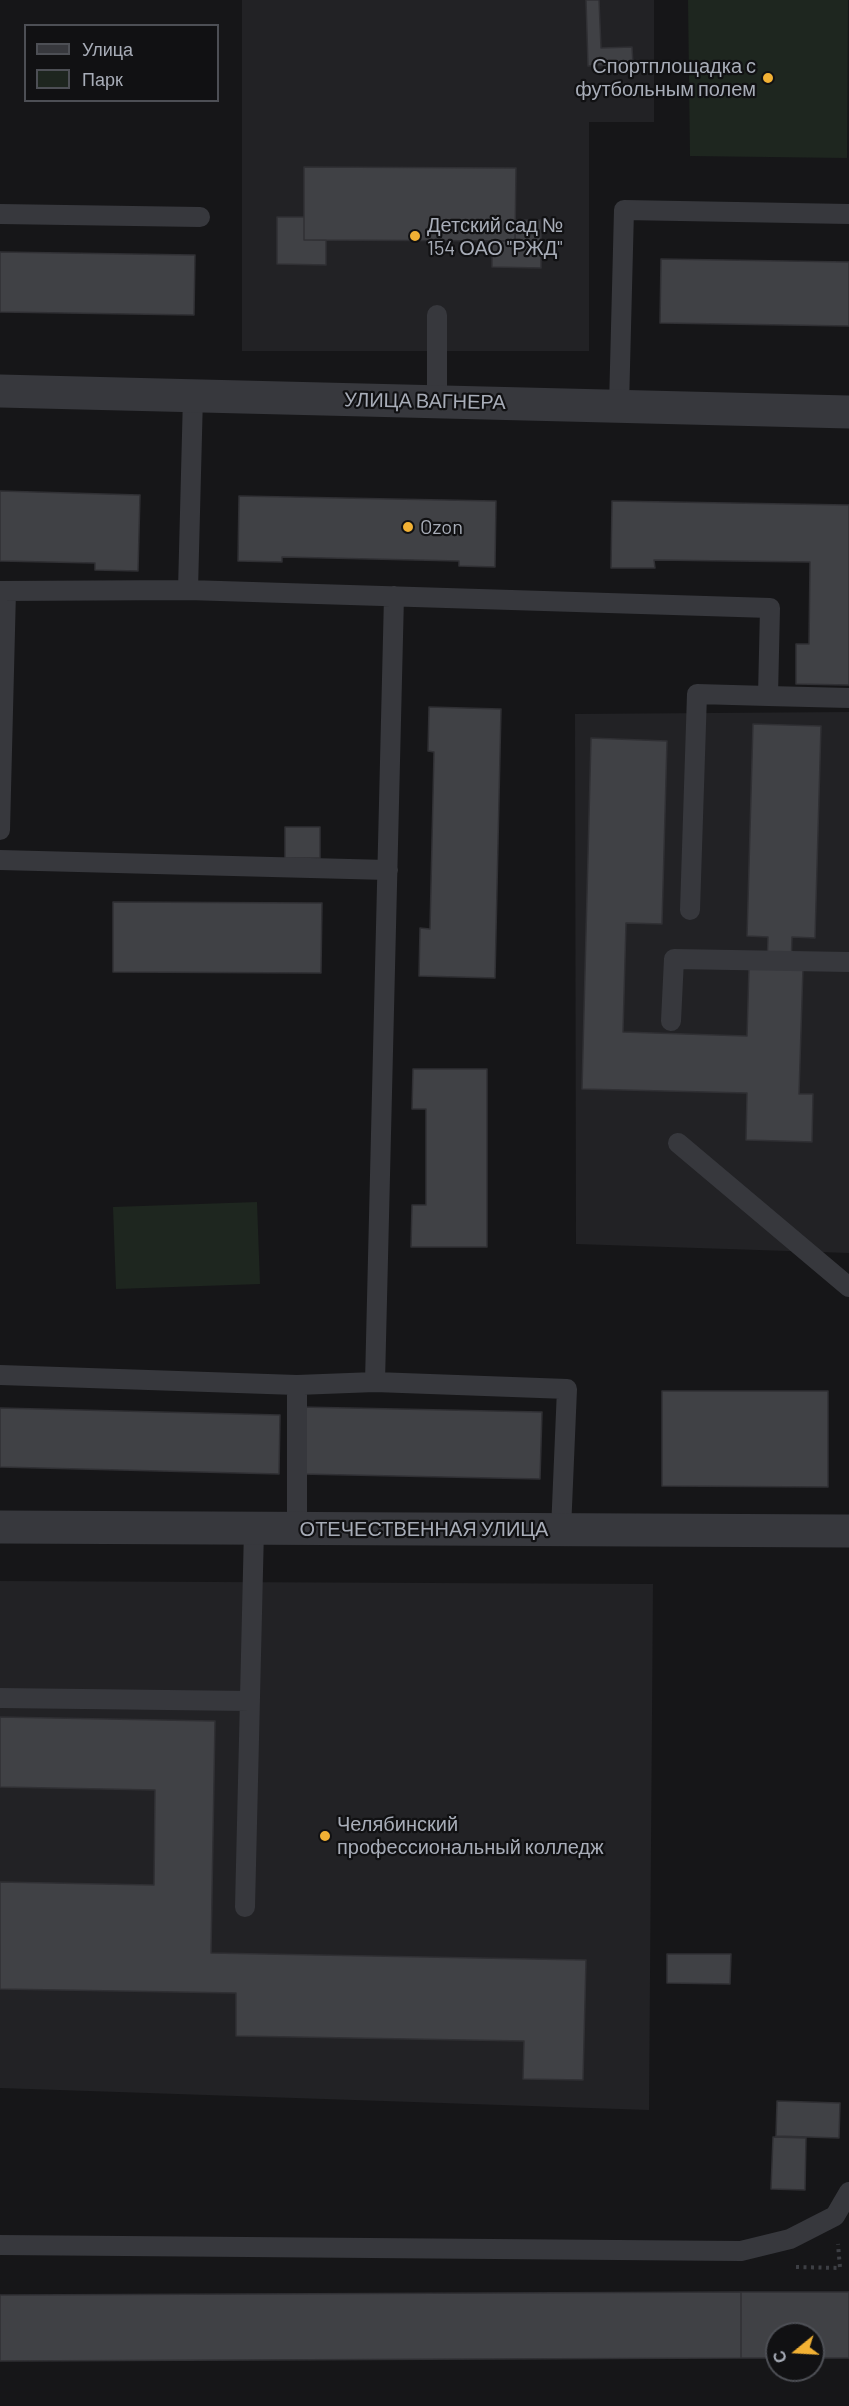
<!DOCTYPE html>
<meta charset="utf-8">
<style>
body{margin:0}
#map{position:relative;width:849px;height:2406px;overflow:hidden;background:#161618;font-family:Barlow,sans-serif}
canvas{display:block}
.legend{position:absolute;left:24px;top:24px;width:195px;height:78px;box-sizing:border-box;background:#111113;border:2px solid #4d4f55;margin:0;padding:8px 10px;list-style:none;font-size:18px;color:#a8adb8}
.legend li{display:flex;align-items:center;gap:12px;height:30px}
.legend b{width:30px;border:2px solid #4d4f55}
.north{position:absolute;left:765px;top:2322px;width:60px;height:60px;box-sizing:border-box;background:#111113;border:2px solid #4d4f55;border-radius:50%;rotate:252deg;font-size:16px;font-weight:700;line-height:24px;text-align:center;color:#a8adb8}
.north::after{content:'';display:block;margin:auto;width:21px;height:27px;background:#f2b134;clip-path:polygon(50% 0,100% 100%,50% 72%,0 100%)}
</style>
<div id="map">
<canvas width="849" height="2406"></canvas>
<ul class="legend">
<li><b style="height:8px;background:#37383d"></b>Улица</li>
<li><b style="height:16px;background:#1e261f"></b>Парк</li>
</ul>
<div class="north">С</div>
</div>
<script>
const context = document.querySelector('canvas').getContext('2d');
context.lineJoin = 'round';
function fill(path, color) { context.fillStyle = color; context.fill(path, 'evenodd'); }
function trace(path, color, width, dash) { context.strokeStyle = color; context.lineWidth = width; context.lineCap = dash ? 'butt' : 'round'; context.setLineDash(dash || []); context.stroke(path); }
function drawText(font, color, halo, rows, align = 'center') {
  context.font = font + ' Barlow,sans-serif'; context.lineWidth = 4.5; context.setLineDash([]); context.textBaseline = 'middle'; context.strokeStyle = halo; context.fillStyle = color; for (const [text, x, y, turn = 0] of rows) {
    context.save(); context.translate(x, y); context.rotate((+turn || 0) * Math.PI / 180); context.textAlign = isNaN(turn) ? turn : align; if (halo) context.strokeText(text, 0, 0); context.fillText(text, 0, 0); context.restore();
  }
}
fill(new Path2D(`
 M242 0H654V122H589V351H242Z
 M849 712V1253L576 1244 575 714Z
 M0 1581 653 1584 649 2110 0 2088Z`), '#222225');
fill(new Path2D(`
 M688 0H848L847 158 690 156Z
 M257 1202 260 1284 116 1289 113 1207Z`), '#1e261f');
const building = new Path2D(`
 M586 0H599L601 48 632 47 633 64 588 66Z
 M304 167 516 168 515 241 304 240Z
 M277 217H304V240H326V265L277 264Z
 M515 220H541V268L492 267V241H515Z
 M0 252 195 255 194 315 0 312Z
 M661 259 849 262V326L660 323Z
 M0 491 140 495 138 571 95 570V563L0 561Z
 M239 496 496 501 495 567 459 566V561L282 557V562L238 561Z
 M612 501 849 505V685L796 684V644H809L810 562 654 560 655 568H611Z
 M429 707 501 709 495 978 419 976 420 928 430 929 434 752 428 751Z
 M753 724 821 726 815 938 792 937 791 968H803L799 1094H813L812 1142 746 1140 747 1093 582 1089 591 738 667 741 662 924 626 923 623 1032 747 1036 749 966 767 967 768 937 747 936Z
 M285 827H320V858H285Z
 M113 902 322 903 321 973 113 972Z
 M413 1069H487V1247H411L412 1205H426V1109H412Z
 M662 1391H828V1487L662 1486Z
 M301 1407 542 1412 540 1479 300 1474Z
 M0 1408 280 1415 279 1474 0 1467Z
 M0 1717 215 1721 211 1953 586 1960 583 2080 523 2079 524 2041 236 2036V1993L0 1989V1882L154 1885 155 1790 0 1787Z
 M667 1954H731L730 1984 667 1983Z
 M777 2101 840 2103 839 2138 776 2136Z
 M773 2137 806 2138 805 2190 771 2189Z
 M741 2292H849V2358H813V2334H777V2358H741Z
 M741 2292V2358L0 2361V2295Z`);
fill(building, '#404145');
trace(building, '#303034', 1.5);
trace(new Path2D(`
 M796 2267 840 2268 838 2244`), '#3d3f44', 4, [3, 4.5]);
trace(new Path2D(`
 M0 214 200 217
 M437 315V402
 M619 406 624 210 849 214
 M188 590 193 396
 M0 591 188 590 770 608 768 696 849 698
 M0 830 6 591
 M0 860 388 870
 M690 910 697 694 768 696
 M671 1021 674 959 849 962
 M678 1143 849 1287
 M0 1375 297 1385 375 1382 567 1389 561 1530
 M375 1382 394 596
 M297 1385V1529
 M0 1698 250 1701
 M245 1907 254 1529
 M0 2245 741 2251 790 2239 835 2216 849 2192`), '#37383d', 20);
trace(new Path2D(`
 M0 391 849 412
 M0 1527 849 1531`), '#37383d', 33);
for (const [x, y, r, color] of [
 [768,78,6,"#f2b134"],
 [415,236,6,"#f2b134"],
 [408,527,6,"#f2b134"],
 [325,1836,6,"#f2b134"]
]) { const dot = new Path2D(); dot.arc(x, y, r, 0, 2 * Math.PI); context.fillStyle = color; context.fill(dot); trace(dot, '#111113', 2); }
drawText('20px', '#a8adb8', '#111113', [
 ["Спортплощадка с",756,66,"right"],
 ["футбольным полем",756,89,"right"],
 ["Детский сад №",427,225],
 ["154 ОАО \"РЖД\"",427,248],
 ["Ozon",420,527],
 ["Челябинский",337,1824],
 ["профессиональный колледж",337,1847]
], 'left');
drawText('20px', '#a8adb8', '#111113', [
 ["УЛИЦА ВАГНЕРА",425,401,1],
 ["ОТЕЧЕСТВЕННАЯ УЛИЦА",424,1529]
]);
</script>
